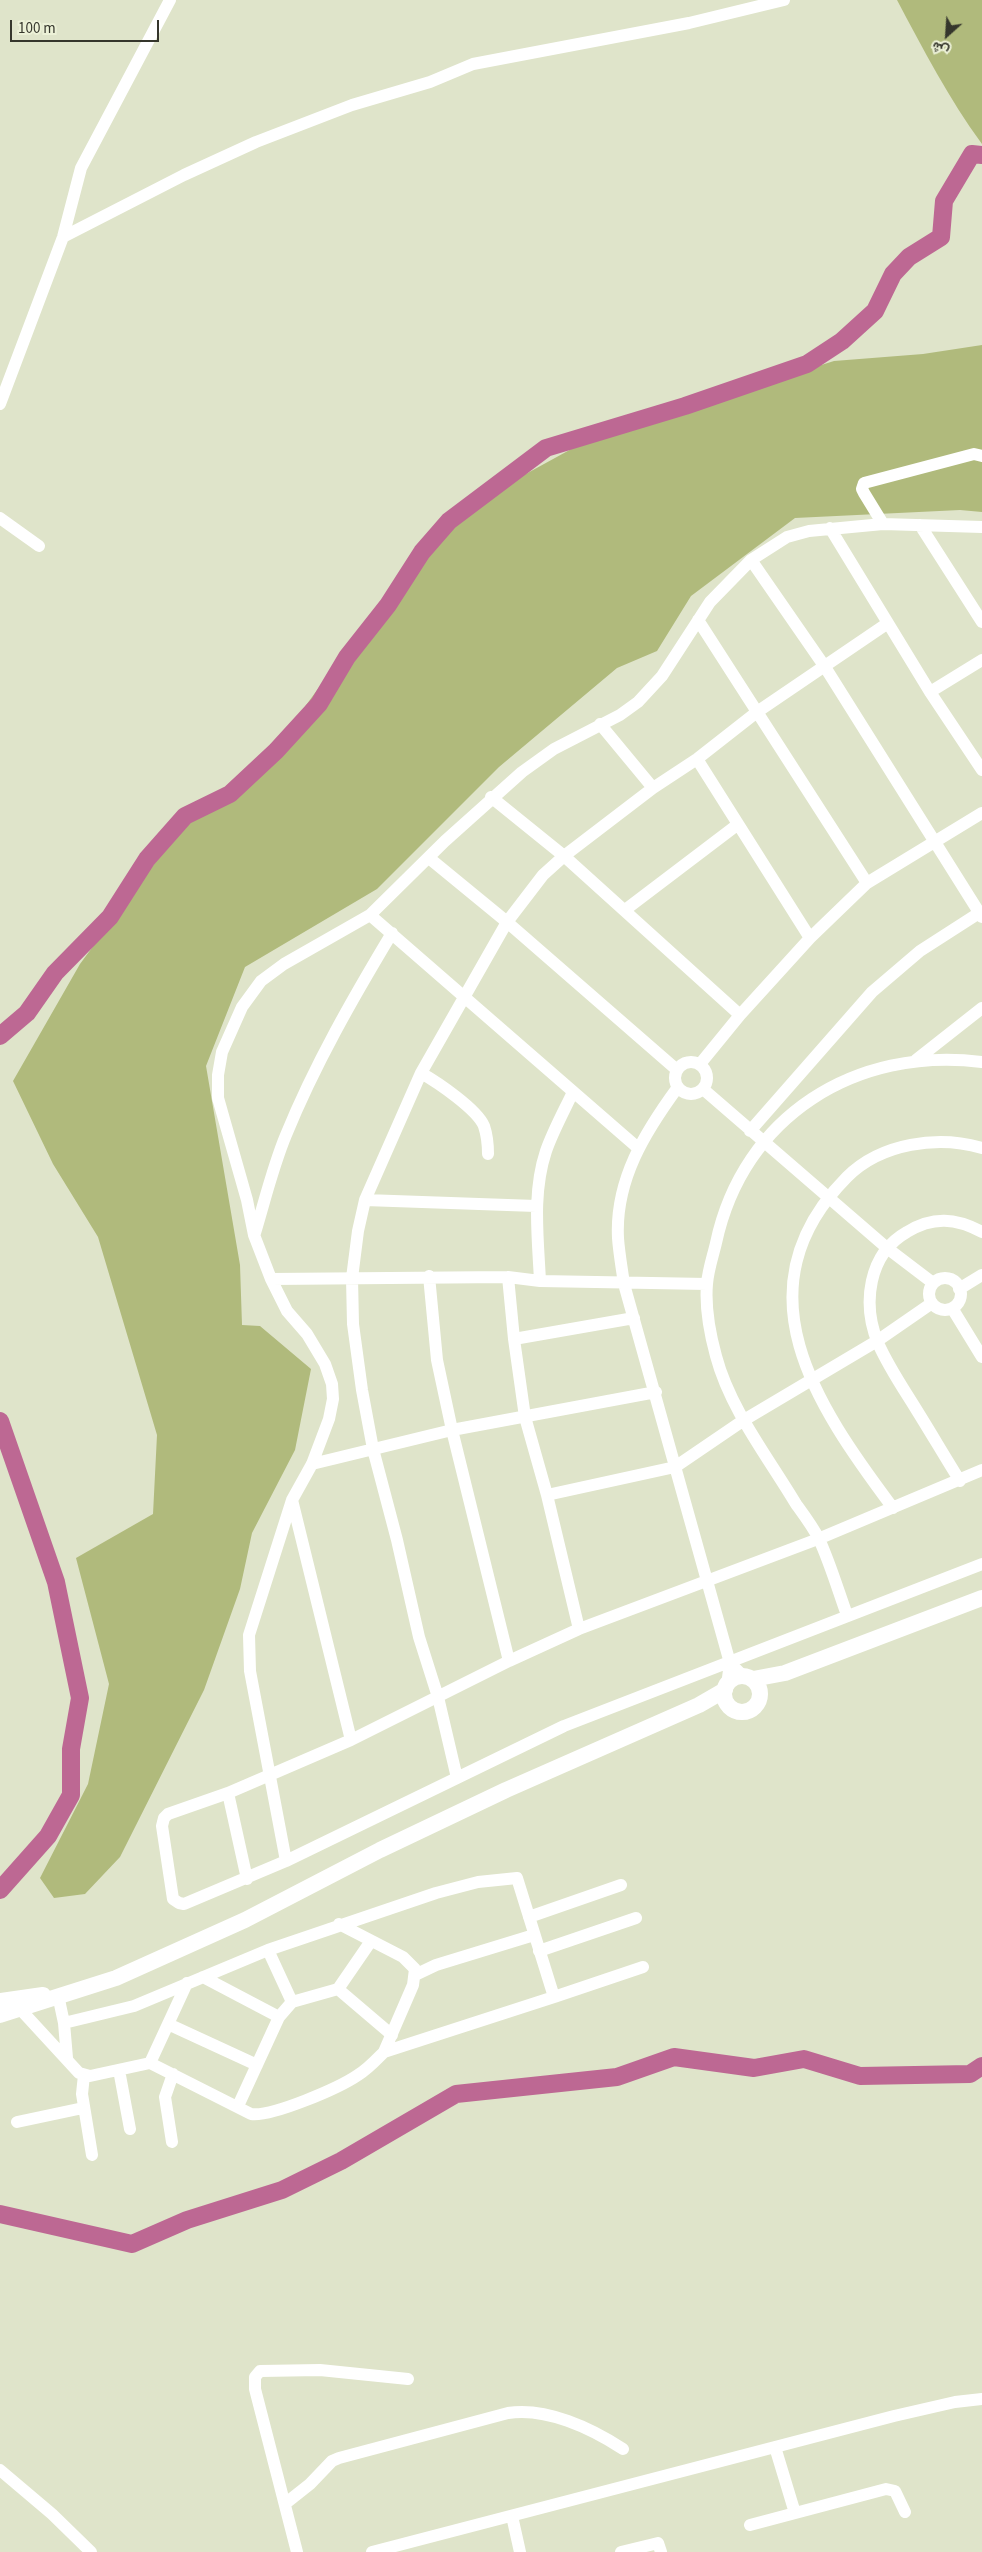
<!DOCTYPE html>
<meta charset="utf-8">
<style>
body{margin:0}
#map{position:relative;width:982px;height:2552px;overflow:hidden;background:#dfe4ca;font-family:"Source Sans 3",Vazirmatn,sans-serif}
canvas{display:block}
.north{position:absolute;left:922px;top:10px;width:50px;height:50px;-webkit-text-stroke:4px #ecf1d7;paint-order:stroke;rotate:206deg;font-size:14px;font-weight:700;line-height:20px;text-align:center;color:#35362c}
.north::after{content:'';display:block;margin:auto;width:18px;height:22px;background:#35362c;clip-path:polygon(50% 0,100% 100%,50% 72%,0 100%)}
.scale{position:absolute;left:10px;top:20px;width:149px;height:22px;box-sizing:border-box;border:2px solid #35362c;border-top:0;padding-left:6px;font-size:15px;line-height:18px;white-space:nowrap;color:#35362c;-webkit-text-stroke:4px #ecf1d7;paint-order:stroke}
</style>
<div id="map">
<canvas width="982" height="2552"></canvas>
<div class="north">ش</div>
<div class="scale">100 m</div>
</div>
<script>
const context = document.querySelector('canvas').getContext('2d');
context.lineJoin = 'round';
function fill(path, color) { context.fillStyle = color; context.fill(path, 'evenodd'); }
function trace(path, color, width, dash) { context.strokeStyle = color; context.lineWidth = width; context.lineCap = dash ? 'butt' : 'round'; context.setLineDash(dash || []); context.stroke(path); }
fill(new Path2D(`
 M897 0H982V144C949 99 923 49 897 0Z
 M982 345V512L960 510 795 518 691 596 657 651 617 668 499 767 377 889 245 967 206 1066 240 1265 242 1325 260 1326 311 1369 295 1450 252 1533 240 1589 204 1690 120 1857 85 1894 54 1898 40 1878 88 1784 109 1684 76 1558 153 1514 157 1435 98 1237 53 1164 13 1081 80 964 182 826 288 730 440 521 575 447 723 396 834 361 923 354Z`), '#b0ba7c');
trace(new Path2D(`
 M0 1036 27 1013 55 973 110 917 147 859 185 816 230 794 276 751 319 704 347 657 388 605 422 552 449 521 546 448 685 406 807 364 842 341 875 311 893 274 909 257 941 237 944 201 972 154 982 155
 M0 1421 56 1582 80 1698 71 1749V1795L48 1836 0 1890
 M0 2214 132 2244 187 2220 282 2190 341 2161 456 2094 617 2077 674 2057 754 2068 804 2059 860 2076 970 2074 982 2066`), '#bd6893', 18);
trace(new Path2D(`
 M63 237 184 175 256 142 352 105 430 82 473 64 689 23 784 0
 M0 404 63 237 81 168 170 0
 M0 518 39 546
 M883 524 864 493 862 489 864 483 974 454 982 456
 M920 525 982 622
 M830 528 930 692 982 770
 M751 560 825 667 982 917
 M698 620 867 883
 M930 692 982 660
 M600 724 653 788
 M697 759 810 938
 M491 797 564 856 740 1015
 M429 858 507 922 677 1070
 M625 910 737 825
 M370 915 638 1148
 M916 1060 982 1008
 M675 1078a16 16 0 1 1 32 0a16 16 0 1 1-32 0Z
 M700 1064 740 1015 810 938 867 883 982 813
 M421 1073C437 1082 477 1109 484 1126 487 1135 488 1145 488 1154
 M678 1087C645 1132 615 1180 618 1238 619 1253 622 1269 624 1284L730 1663 727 1685
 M703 1089 887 1248 933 1283
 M750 1131 872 992 920 951 979 913
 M365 1200 536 1206
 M255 1233C265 1200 273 1166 286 1135 315 1064 353 998 392 933
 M429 1276 437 1360 452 1430 509 1661
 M508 1277 514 1339 525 1417 547 1495 579 1629
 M929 1294a16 16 0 1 1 32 0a16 16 0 1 1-32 0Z
 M271 1279 508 1277 540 1281 707 1284
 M540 1281C538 1238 532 1193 546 1151 553 1131 564 1111 573 1092
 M959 1289 982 1275
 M952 1308 982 1357
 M514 1339 634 1318
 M312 1464 452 1430 656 1392
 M982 1470 818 1539 579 1629 509 1661 351 1740 228 1793 168 1814 164 1818 162 1826 173 1899 179 1903 184 1904 286 1861 564 1726 982 1564
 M960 1481C945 1457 931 1433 916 1409 903 1388 888 1366 878 1343 862 1304 868 1254 907 1232 933 1216 956 1218 982 1232
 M547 1495 675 1467 744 1420 877 1341 932 1303
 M292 1500 351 1740
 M893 1508C816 1405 736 1289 847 1177 881 1143 938 1135 982 1148
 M847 1615C838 1590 830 1563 819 1539 813 1527 804 1515 796 1504 768 1457 730 1409 716 1356 710 1334 705 1307 707 1284 708 1270 713 1256 716 1243 743 1116 856 1046 982 1062
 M730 1663 743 1676
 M457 1778 438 1697 419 1637 397 1540 373 1449 362 1390 353 1324 352 1278 358 1231 365 1200 421 1073 507 922 543 875 564 856 653 788 697 759 757 712 888 623
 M228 1793 247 1879
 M286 1861 250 1671 249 1635 292 1500 312 1464 329 1419 333 1399 332 1384 325 1364 307 1334 287 1311 271 1279 254 1235 247 1200 218 1098V1075L222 1052 242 1007 261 981 284 964 370 915 445 841 522 772 554 749 620 715 638 702 662 676 710 602 751 560 787 537 809 531 883 524 982 527
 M529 1917 621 1885
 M339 1924 403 1957 415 1969 413 1985 384 2052
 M268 1950 292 2002
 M539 1951 636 1918
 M415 1975 436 1965 534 1935
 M203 1977 279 2017 238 2106
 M338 1989 392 2035
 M58 1995 64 2023 67 2058
 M554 1997 643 1967
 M21 2010 79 2073 90 2076 150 2063 251 2114C272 2117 339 2088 358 2075 368 2069 376 2060 384 2052L554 1997 517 1878 478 1882 436 1893 268 1950 134 2006 64 2023
 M279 2017 292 2002 338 1989 371 1941
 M168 2024 257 2065
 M150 2063 187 1983
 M119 2070 130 2129
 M84 2075 82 2094 92 2155
 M17 2122 83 2108
 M172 2142 165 2097 173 2074
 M775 2447 795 2513
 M0 2470 52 2514 91 2552
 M286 2503 310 2484 332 2461 339 2458 508 2413C546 2407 591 2428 623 2449
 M512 2516 520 2552
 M750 2525 886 2489 895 2491 905 2512
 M297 2552 255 2389V2377L260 2371 320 2370 408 2379
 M372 2552 894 2416 955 2402 982 2399
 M621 2552 658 2543 661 2552`), '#fff', 12);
trace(new Path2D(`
 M724 1694a18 18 0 1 1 36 0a18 18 0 1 1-36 0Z
 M753 1679 785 1673 982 1598
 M0 2001 43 1995
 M0 2015 116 1978 245 1920 380 1850 506 1790 699 1705 725 1690`), '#fff', 16);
</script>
